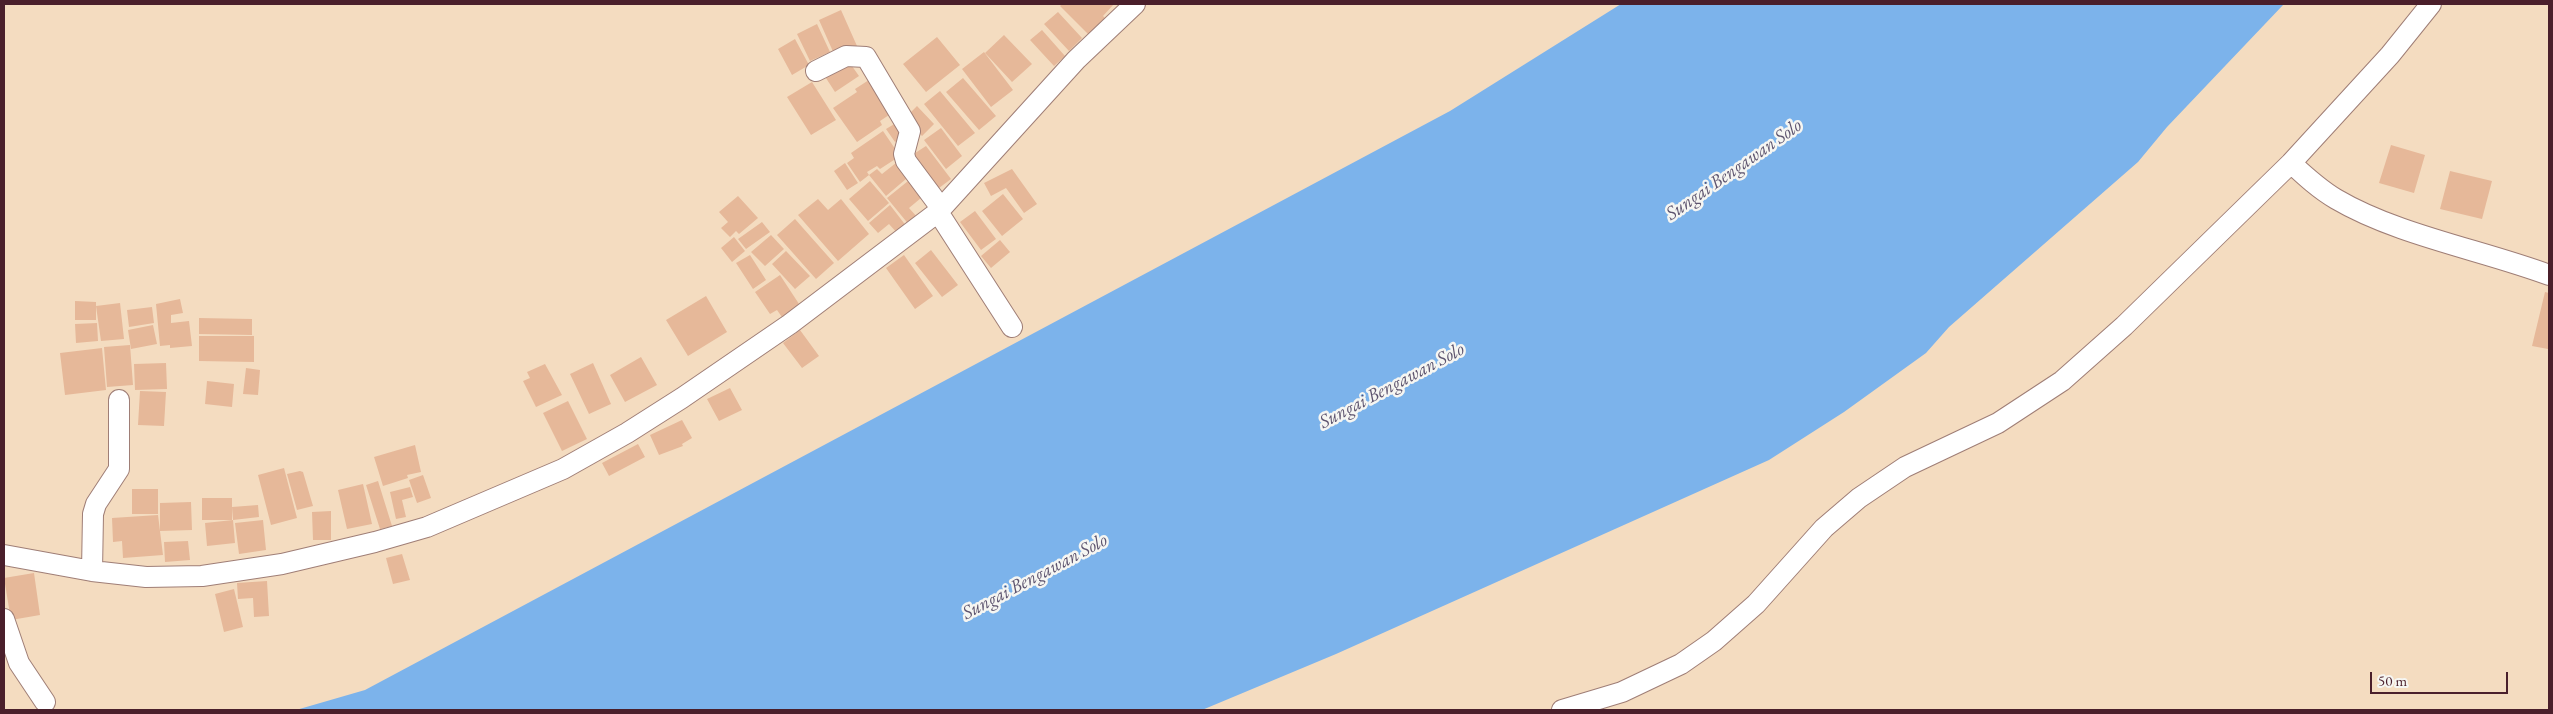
<!DOCTYPE html>
<style>
body{margin:0}
#map{position:relative;width:2553px;height:714px;overflow:hidden;background:#f4dcc0;font-family:"EB Garamond",serif}
canvas{display:block}
.frame{position:absolute;inset:0;border:5px solid #4a1f2b;pointer-events:none}
.scale{position:absolute;left:2370px;top:672px;width:138px;height:22px;box-sizing:border-box;border:2px solid #4a1f2b;border-top:0;padding-left:6px;font-size:15px;line-height:18px;white-space:nowrap;color:#4a1f2b;-webkit-text-stroke:4px #f6f6f2;paint-order:stroke}
</style>
<div id="map">
<canvas width="2553" height="714"></canvas>
<div class="frame"></div>
<div class="scale">50 m</div>
</div>
<script>
const context = document.querySelector('canvas').getContext('2d');
context.lineJoin = 'round';
function fill(path, color) { context.fillStyle = color; context.fill(path, 'evenodd'); }
function trace(path, color, width, dash) { context.strokeStyle = color; context.lineWidth = width; context.lineCap = dash ? 'butt' : 'round'; context.setLineDash(dash || []); context.stroke(path); }
function drawText(font, color, halo, rows, align = 'center') {
  context.font = font + ' "EB Garamond",serif'; context.lineWidth = 5; context.setLineDash([]); context.textBaseline = 'middle'; context.strokeStyle = halo; context.fillStyle = color; for (const [text, x, y, turn = 0] of rows) {
    context.save(); context.translate(x, y); context.rotate((+turn || 0) * Math.PI / 180); context.textAlign = isNaN(turn) ? turn : align; if (halo) context.strokeText(text, 0, 0); context.fillText(text, 0, 0); context.restore();
  }
}
fill(new Path2D(`
 M1621 4H2284L2167 127 2138 162 1949 327 1926 353 1844 412 1769 460 1336 654 1202 710H296L365 690 1450 111Z`), '#7cb3eb');
fill(new Path2D(`
 M1062 4H1114L1103 16 1110 23 1093 39 1060 6Z
 M841 10 857 46 835 56 819 20Z
 M1058 12 1082 38 1069 51 1044 24Z
 M817 24 830 52 810 61 797 34Z
 M1042 30 1065 56 1054 66 1030 40Z
 M1004 35 1032 64 1012 82 985 53Z
 M937 37 960 65 926 92 903 64Z
 M795 39 809 65 792 75 778 49Z
 M984 52 1013 90 991 107 962 69Z
 M847 59 859 76 835 92 824 75Z
 M872 78 895 111 880 121 882 125 857 142 833 108 857 92 855 89Z
 M963 78 996 116 979 130 946 92Z
 M812 82 836 120 811 135 787 97Z
 M940 91 975 133 958 146 924 104Z
 M917 106 934 124 922 136 905 118Z
 M901 120 909 133 895 142 886 129Z
 M941 128 962 156 946 169 924 140Z
 M883 131 900 156 880 169 877 166 867 172 869 175 860 182 847 163 854 158 851 153Z
 M2391 145 2425 155 2414 193 2379 183Z
 M926 146 951 179 935 191 909 157Z
 M901 159 913 173 886 196 869 175 877 169 882 174Z
 M845 163 858 183 847 190 834 171Z
 M1012 169 1037 204 1024 213 1006 188 991 196 984 183Z
 M2450 171 2492 181 2482 219 2440 209Z
 M913 177 927 193 909 208 918 218 910 226 887 198Z
 M870 181 889 203 868 221 849 199Z
 M1003 194 1023 219 1002 236 982 211Z
 M738 196 758 218 739 234 736 231 730 237 721 228 728 222 719 212Z
 M818 199 828 210 841 199 869 234 838 261 798 215Z
 M890 205 907 227 898 234 889 224 878 233 869 223Z
 M975 211 996 239 981 250 960 222Z
 M795 219 834 263 816 279 777 235Z
 M762 222 770 232 746 249 738 239Z
 M771 235 784 249 765 266 751 252Z
 M734 237 745 251 732 262 721 248Z
 M1000 240 1010 252 991 268 981 256Z
 M931 250 958 285 942 297 915 263Z
 M786 251 810 276 795 289 772 264Z
 M750 255 766 280 753 289 736 263Z
 M904 255 933 296 915 309 886 268Z
 M780 275 801 307 784 320 777 310 770 314 755 292Z
 M2545 292 2549 293 2548 349 2532 346Z
 M706 296 727 332 688 356 666 320Z
 M180 299 183 313 171 315V323L189 321 192 346 170 348V345L160 346 156 304Z
 M75 301 96 302V320H75Z
 M120 303 124 339 101 341 96 306Z
 M152 307 154 323 129 327 127 310Z
 M199 318 252 319V335L199 334Z
 M97 323 98 341 76 343 75 324Z
 M153 325 157 344 131 349 128 330Z
 M800 330 819 356 802 368 783 343Z
 M199 336H254V362L199 361Z
 M130 345 133 385 107 387 104 347Z
 M102 348 106 390 65 395 60 353Z
 M641 357 657 385 625 402 610 375Z
 M166 363 167 389 135 390 134 364Z
 M593 363 611 404 589 414 570 374Z
 M545 364 562 395 536 407 523 381 530 378 527 372Z
 M246 368 260 370 258 395 243 394Z
 M207 381 234 384 232 407 205 404Z
 M730 388 742 410 719 421 707 399Z
 M140 391 166 392 164 426 138 425Z
 M568 401 587 439 562 451 543 413Z
 M682 420 692 438 682 444 683 446 659 455 650 435Z
 M638 444 645 457 609 476 602 463Z
 M415 445 421 472 407 475 408 478 383 486 374 457Z
 M284 468 297 518 271 525 258 475Z
 M300 471 303 472 313 506 297 510 287 474Z
 M423 475 431 498 417 503 409 480Z
 M378 481 392 526 380 529 366 485Z
 M363 484 372 524 347 529 338 490Z
 M410 487 413 497 402 500 406 517 396 519 390 492Z
 M132 489H158V514H132Z
 M202 498H232V520H202Z
 M191 502 192 530 160 531V503Z
 M258 505 259 517 233 520 232 507Z
 M331 511V540H313L312 512Z
 M158 515 163 555 123 558 122 541 113 542 112 518Z
 M233 520 235 543 207 546 205 523Z
 M263 520 266 550 239 554 235 523Z
 M188 541 190 560 165 562 164 542Z
 M402 554 410 580 393 584 386 558Z
 M34 573 40 615 11 620 4 578Z
 M267 581 269 616 254 617 253 598 238 599 237 583Z
 M234 589 243 627 224 632 215 594Z`), '#e6b899');
const minor = new Path2D(`
 M816 71 846 56 866 57 910 131 904 154 906 161 941 208
 M2291 163C2305 176 2319 189 2336 199 2397 235 2482 250 2549 275
 M938 212 1012 327
 M4 555 92 571 146 577 202 576 282 564 375 542 427 527 563 469 627 433 682 398 790 324 938 212 1076 60 1135 4
 M92 571 93 514 96 504 119 469V400
 M4 619 19 663 45 702
 M1562 710 1622 692 1681 664 1714 641 1756 604 1824 528 1859 498 1905 467 1998 423 2062 381 2124 326 2291 163 2390 55 2431 4`);
trace(minor, '#9f7e76', 22);
trace(minor, '#fff', 20);
drawText('italic 19px', '#5c536e', '#f6f6f2', [
 ["Sungai Bengawan Solo",1734,170,-35],
 ["Sungai Bengawan Solo",1392,386,-28],
 ["Sungai Bengawan Solo",1035,577,-28]
]);
</script>
